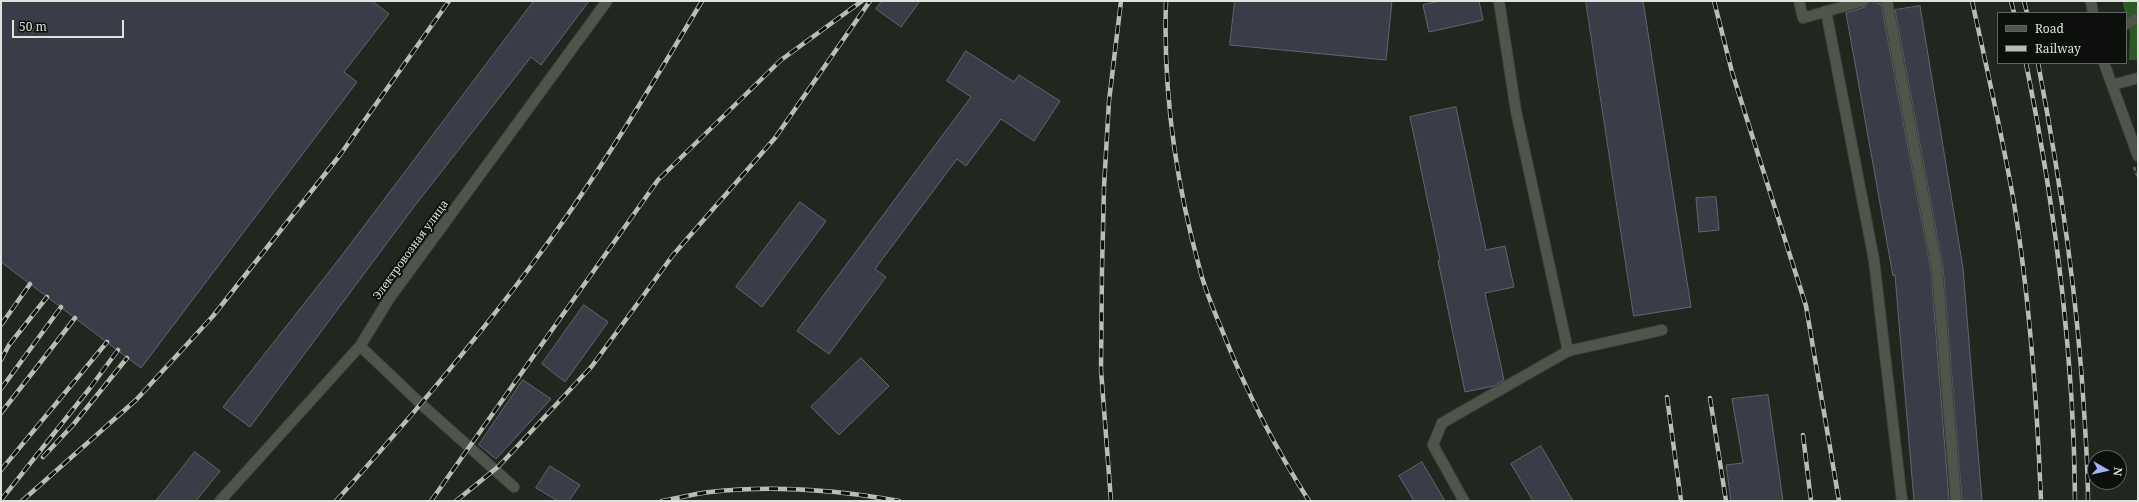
<!DOCTYPE html>
<meta charset="utf-8">
<style>
body{margin:0}
#map{position:relative;width:2139px;height:502px;overflow:hidden;background:#20271f;font-family:"Noto Serif",serif}
canvas{display:block}
.frame{position:absolute;inset:0;border:2px solid #dee3dd;pointer-events:none}
.legend{position:absolute;left:1997px;top:12px;width:130px;height:52px;box-sizing:border-box;background:#0c0f0b;border:1px solid #60645f;margin:0;padding:5px 7px;list-style:none;font-size:12px;color:#dee3dd}
.legend li{display:flex;align-items:center;gap:8px;height:20px}
.legend b{width:20px;border:1px solid #60645f}
.north{position:absolute;left:2087px;top:450px;width:40px;height:40px;box-sizing:border-box;background:#0c0f0b;border:1px solid #60645f;border-radius:50%;rotate:98deg;font-size:11px;font-weight:700;line-height:16px;text-align:center;color:#dee3dd}
.north::after{content:'';display:block;margin:auto;width:14px;height:18px;background:#a8b0fc;clip-path:polygon(50% 0,100% 100%,50% 72%,0 100%)}
.scale{position:absolute;left:12px;top:20px;width:112px;height:18px;box-sizing:border-box;border:2px solid #dee3dd;border-top:0;padding-left:5px;font-size:12px;line-height:14px;white-space:nowrap;color:#dee3dd;-webkit-text-stroke:3px #0c0f0b;paint-order:stroke}
</style>
<div id="map">
<canvas width="2139" height="502"></canvas>
<div class="frame"></div>
<ul class="legend">
<li><b style="height:5px;background:#4e564c"></b>Road</li>
<li><b style="height:5px;background:#b8bdb7"></b>Railway</li>
</ul>
<div class="north">N</div>
<div class="scale">50 m</div>
</div>
<script>
const context = document.querySelector('canvas').getContext('2d');
context.lineJoin = 'round';
function fill(path, color) { context.fillStyle = color; context.fill(path, 'evenodd'); }
function trace(path, color, width, dash) { context.strokeStyle = color; context.lineWidth = width; context.lineCap = dash ? 'butt' : 'round'; context.setLineDash(dash || []); context.stroke(path); }
function drawText(font, color, halo, rows, align = 'center') {
  context.font = font + ' "Noto Serif",serif'; context.lineWidth = 4; context.setLineDash([]); context.textBaseline = 'middle'; context.strokeStyle = halo; context.fillStyle = color; for (const [text, x, y, turn = 0] of rows) {
    context.save(); context.translate(x, y); context.rotate((+turn || 0) * Math.PI / 180); context.textAlign = isNaN(turn) ? turn : align; if (halo) context.strokeText(text, 0, 0); context.fillText(text, 0, 0); context.restore();
  }
}
fill(new Path2D(`
 M2122 1H2138V60H2129L2130 33Z`), '#2d5925');
const building = new Path2D(`
 M1 1H372L389 14 344 72 357 82 141 368 1 262Z
 M534 1H589L541 65 531 57 413 208 250 427 223 407 343 254Z
 M882 1H920L901 27 876 9Z
 M1235 1H1392L1386 60 1230 45Z
 M1441 1H1479L1483 20 1429 32 1423 5Z
 M1586 1H1643L1691 307 1634 316Z
 M1869 1H1878V4L1881 3 1931 270 1949 501H1914L1895 275 1893 276 1846 13 1865 7Z
 M1920 6 1963 268 1982 501H1962L1943 268 1895 10Z
 M966 51 1014 82 1019 75 1060 101 1034 141 1001 119 966 166 957 159 875 269 886 277 829 354 797 331 971 97 947 81Z
 M1456 107 1486 250 1505 246 1514 287 1485 293 1504 380 1494 386 1465 392 1438 261 1440 260 1410 117Z
 M1716 197 1719 230 1699 232 1696 198Z
 M800 202 826 221 762 307 736 287Z
 M584 305 608 322 565 382 542 364Z
 M861 358 889 386 839 435 811 407Z
 M523 380 551 399 496 459 479 445Z
 M1768 395 1783 501H1731L1726 465 1743 463 1732 399Z
 M1541 446 1573 501H1533L1511 464Z
 M195 452 220 471 196 501H156Z
 M1422 462 1445 501H1414L1399 476Z
 M550 466 580 485 569 501H558L536 488Z`);
fill(building, '#3a3c47');
trace(building, '#636571', 1);
const minor = new Path2D(`
 M1499 1 1516 111 1568 351
 M1799 1 1803 18 1863 1
 M1887 1 1937 269 1956 501
 M2091 1 2093 13
 M1826 11 1874 260 1902 501
 M2126 24 2138 18
 M2104 63 2138 156
 M2112 85 2138 78
 M360 346 421 404 514 487
 M220 501 360 346 389 299 607 1
 M1464 501 1433 445 1442 423 1568 351 1662 330`);
trace(minor, '#3c433b', 12);
trace(new Path2D(`
 M2134 167 2138 178`), '#60665f', 2.5, [4, 2]);
trace(minor, '#4e564c', 10);
const rail = new Path2D(`
 M1166 1C1163 90 1176 183 1200 270 1206 294 1217 317 1226 340 1249 397 1276 449 1309 501
 M1714 1 1732 72 1806 306 1839 501
 M1972 1C1987 68 2002 135 2014 203 2030 301 2037 401 2041 501
 M2011 1 2014 13
 M2024 1 2027 13
 M2026 63C2055 207 2074 354 2075 501
 M2038 63C2060 178 2077 293 2084 410 2086 441 2088 471 2088 501
 M1 325 30 284
 M1 360 9 345 47 297
 M1 389 61 307
 M1667 397 1681 501
 M1710 398 1726 501
 M1 413 75 318
 M1803 435 1811 501
 M43 457 73 425 127 358
 M1 470 107 342
 M1 500 90 388 118 350
 M22 501 136 400 213 316 340 155 449 1
 M336 501C405 424 472 346 533 263 595 180 649 90 702 1
 M431 501 658 180 781 60 862 1
 M456 501 499 466 592 366 673 255 775 138 870 1
 M662 501C678 498 694 494 710 492 773 485 838 490 899 501
 M1111 501 1101 370 1102 269 1104 187 1109 101 1121 1`);
trace(rail, '#b8bdb7', 4.5);
trace(rail, '#0c0f0b', 3, [9]);
drawText('11px', '#dee3dd', '#0c0f0b', [
 ["Электровозная улица",411,250,-54]
]);
</script>
